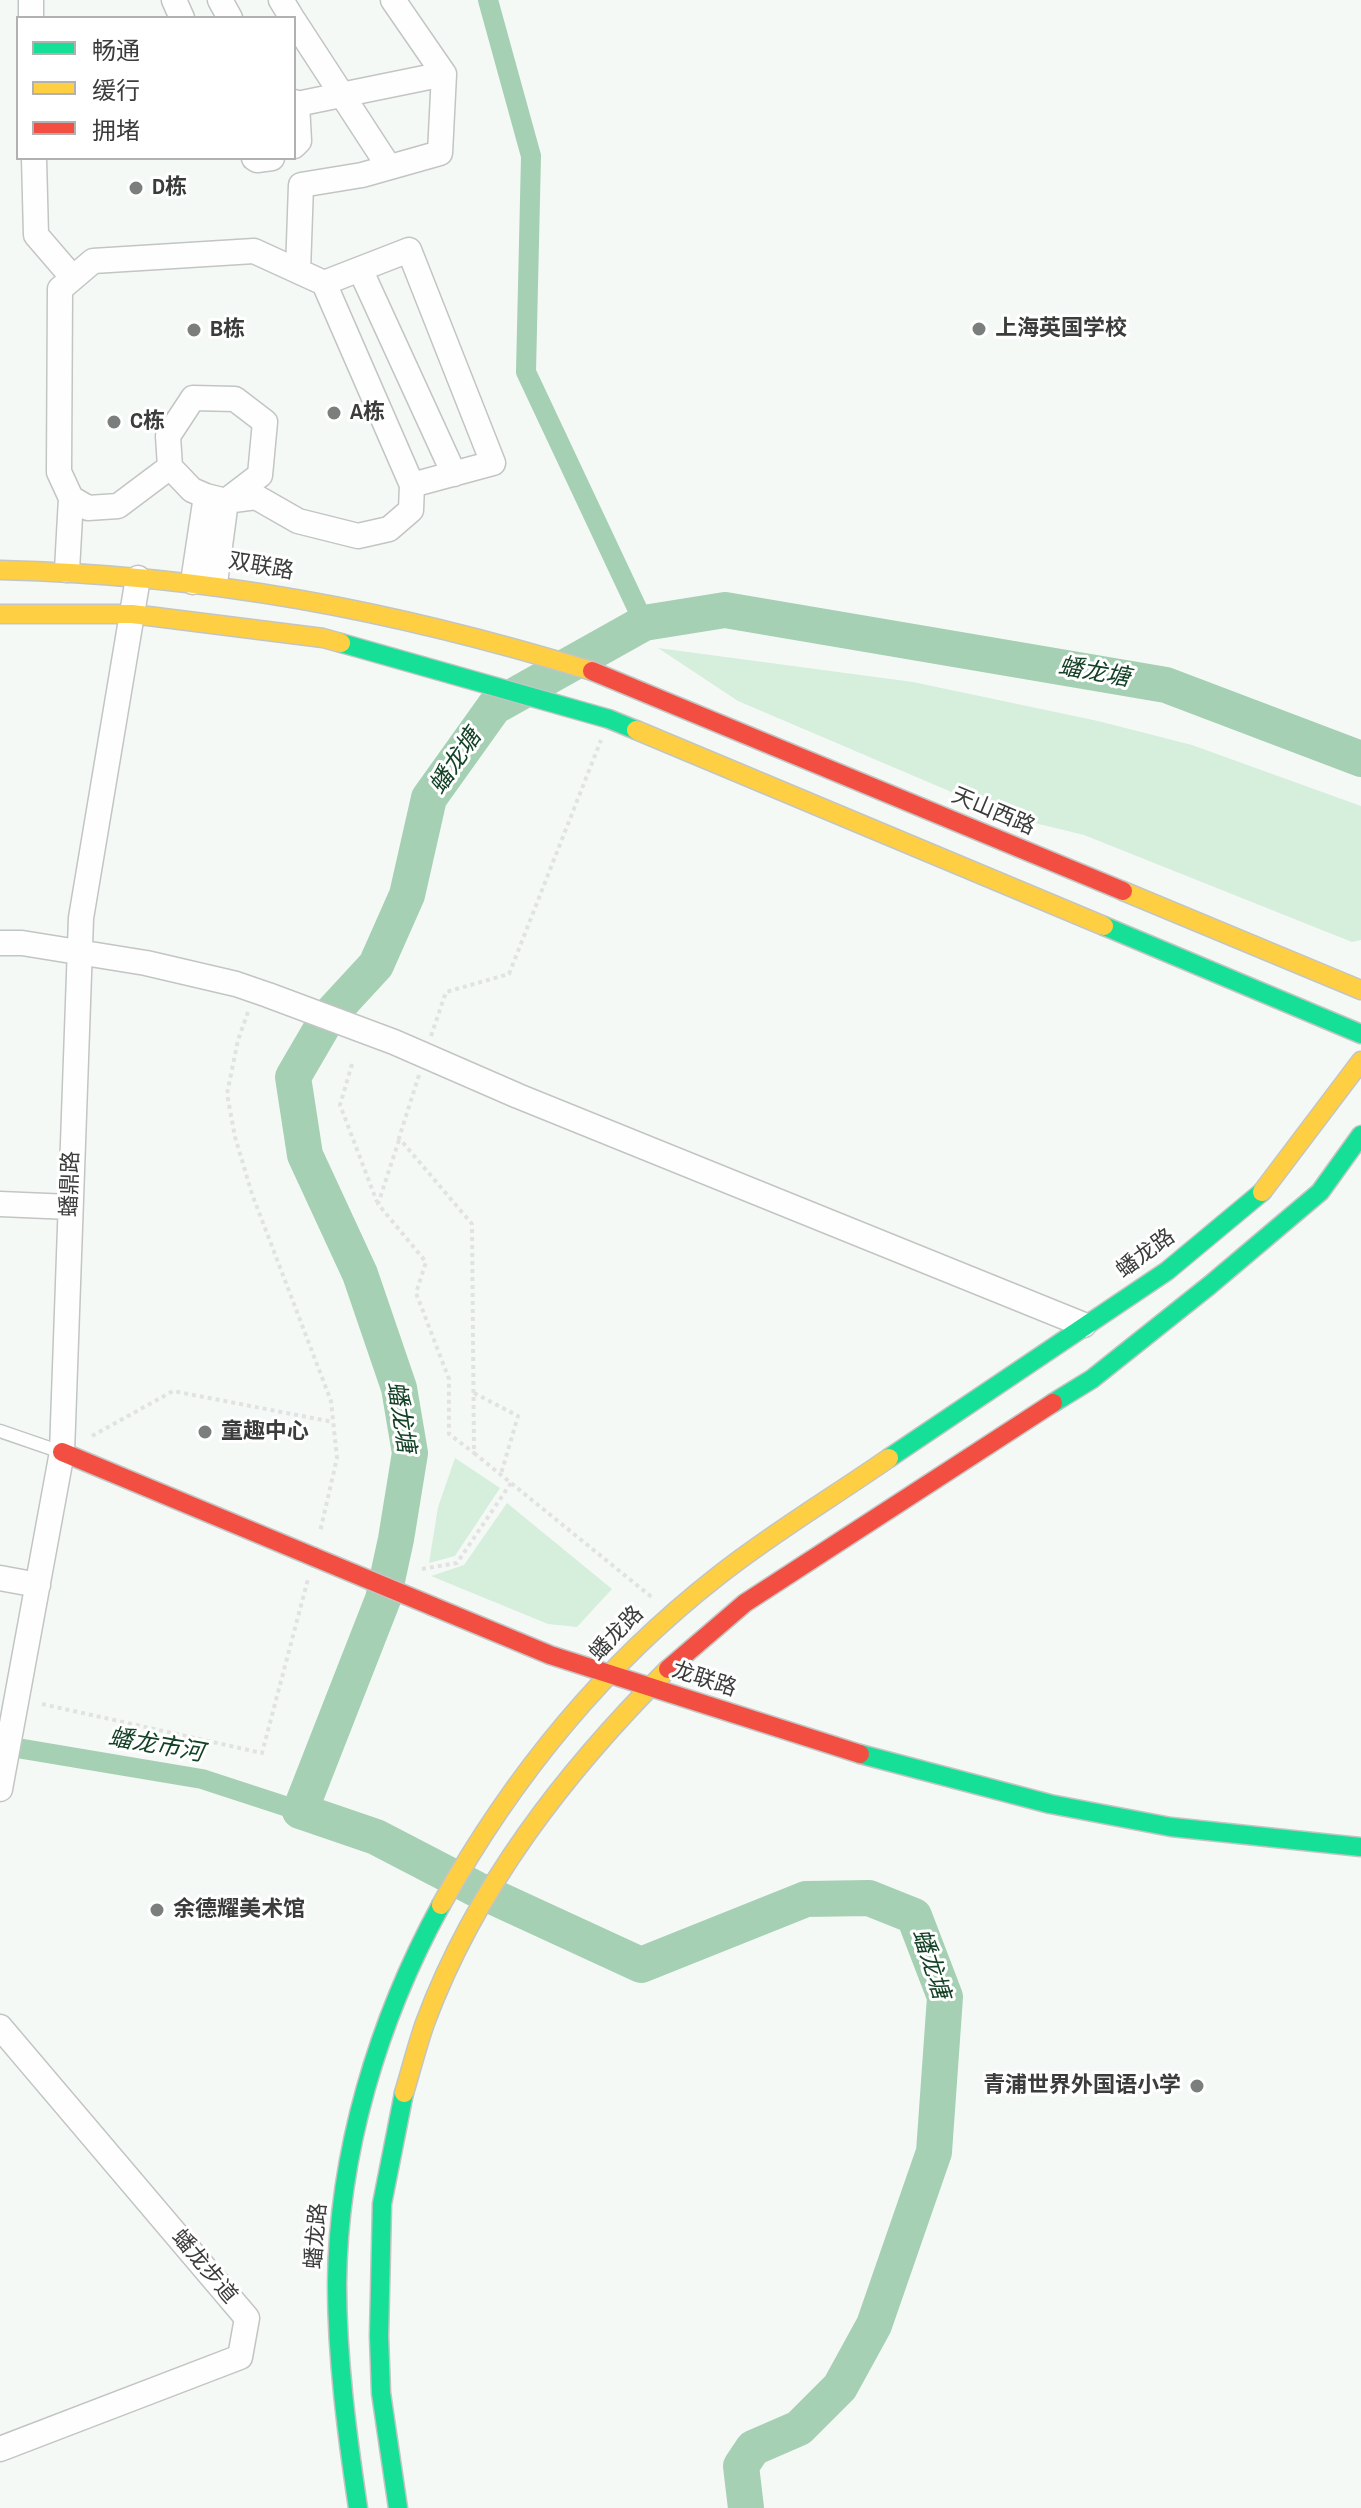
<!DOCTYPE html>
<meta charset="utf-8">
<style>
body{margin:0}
#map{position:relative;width:1361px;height:2508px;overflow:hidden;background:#f5f9f6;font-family:"Archivo Narrow","Noto Sans SC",sans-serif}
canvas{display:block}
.legend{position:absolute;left:16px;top:16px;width:280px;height:144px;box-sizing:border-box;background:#fff;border:2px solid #b0b1b0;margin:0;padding:10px 14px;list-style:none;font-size:24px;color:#3a3d3a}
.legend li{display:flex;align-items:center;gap:16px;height:40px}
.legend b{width:40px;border:2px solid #b0b1b0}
</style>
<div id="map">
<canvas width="1361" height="2508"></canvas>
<ul class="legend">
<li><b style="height:10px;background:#16e098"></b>畅通</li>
<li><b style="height:10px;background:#ffcf43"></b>缓行</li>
<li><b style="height:10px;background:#f24e42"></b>拥堵</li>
</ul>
</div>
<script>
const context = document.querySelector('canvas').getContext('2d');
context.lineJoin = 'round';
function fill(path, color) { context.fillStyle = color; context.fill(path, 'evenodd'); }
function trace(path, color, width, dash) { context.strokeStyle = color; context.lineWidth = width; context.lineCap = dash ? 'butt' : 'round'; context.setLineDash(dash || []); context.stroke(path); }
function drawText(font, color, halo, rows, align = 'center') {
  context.font = font + ' "Archivo Narrow","Noto Sans SC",sans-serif'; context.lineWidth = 6; context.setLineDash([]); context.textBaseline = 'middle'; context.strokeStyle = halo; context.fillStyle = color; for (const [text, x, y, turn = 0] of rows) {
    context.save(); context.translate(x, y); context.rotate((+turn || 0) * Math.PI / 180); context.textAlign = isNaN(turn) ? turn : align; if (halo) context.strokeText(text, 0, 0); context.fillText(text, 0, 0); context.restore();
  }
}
fill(new Path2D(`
 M658 648 913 682 1098 721 1192 745 1361 806V940L1352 942 1084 835 1010 817 738 701Z
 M455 1458 500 1488 455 1556 429 1563 438 1507Z
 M507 1503 612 1589 577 1627 548 1624 431 1576 464 1565Z`), '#d6eedc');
trace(new Path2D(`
 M488 0 531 156 526 372 644 623
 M0 1745 202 1779 300 1811`), '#a5d0b3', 20);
trace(new Path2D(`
 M746 2508 741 2466 753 2448 799 2428 840 2387 874 2325 934 2152 945 1997 914 1916 869 1898 806 1899 641 1965 476 1889 376 1837 300 1811 383 1599 396 1539 410 1453 399 1388 360 1274 305 1155 293 1077 328 1017 376 965 407 895 429 798 494 707 644 623 725 610 1166 685 1361 759`), '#a5d0b3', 36);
const lane = new Path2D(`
 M0 1431 61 1452`);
const street = new Path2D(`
 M31 0V18
 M174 0 182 18
 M220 0 230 18
 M281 0 292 18
 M294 21 389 167
 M294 102 297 104 299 141 294 146
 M297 104 444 74
 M34 158 36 235 73 278
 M254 158 257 160 272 158
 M360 269 454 474
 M298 271 301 185 362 175 440 153 444 74 393 0
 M324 283 409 250 493 463 412 485
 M71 498 88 508 118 506 170 467
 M67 570 71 498 59 472 60 289 93 261 254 251 324 283 412 485 411 510 389 529 358 536 298 521 256 497 226 501 206 496
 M193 582 206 496 192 490 170 467 168 436 193 398 235 399 265 422 260 475 226 501 215 583
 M0 943H22L146 963 236 984 268 995 394 1042 518 1096 1084 1325
 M0 1204 70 1207
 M0 1578 38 1585
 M0 1789 62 1452 81 918 138 578
 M0 2027 247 2318 240 2357 0 2449`);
const fast = new Path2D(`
 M341 643 609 719 636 730
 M1104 926 1361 1034
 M1053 1403 1092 1379 1210 1285 1320 1192 1361 1135
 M889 1458 1167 1271 1262 1192
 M860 1754 1050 1804 1171 1827 1361 1847
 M358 2508C347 2434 337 2359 337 2284 338 2153 378 2020 441 1905
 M398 2508 381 2393 379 2336 382 2204 404 2093`);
const slow = new Path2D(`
 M0 570C209 575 392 610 592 671
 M0 614H132L323 638 341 643
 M636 730 1104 926
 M1123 891 1361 990
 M1262 1192 1361 1061
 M441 1905C511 1779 604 1665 718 1576 772 1533 833 1497 889 1458
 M404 2093C411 2070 417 2046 425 2023 476 1886 566 1771 668 1669`);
const jam = new Path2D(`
 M592 671 1123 891
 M62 1452 314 1557
 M432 1606 550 1655 860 1754
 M668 1669 745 1603 1053 1403`);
trace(lane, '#c2c5c3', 15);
trace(street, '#c2c5c3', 27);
trace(fast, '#c2c5c3', 21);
trace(slow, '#c2c5c3', 21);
trace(jam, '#c2c5c3', 21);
trace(new Path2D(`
 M248 1012 238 1040 227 1094 235 1137 252 1194 331 1401 337 1458 320 1532
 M431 1036 446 992 509 974 601 740
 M352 1064 340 1105 377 1202
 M419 1075 399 1138 472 1224 474 1453 654 1599
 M399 1140 378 1204 426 1262 416 1293 449 1379V1434L474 1453
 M474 1393 518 1416 501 1474
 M92 1436 173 1391 333 1422
 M422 1569 457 1563 511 1483
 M42 1704 262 1753 308 1579`), '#e1e2e1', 4, [4, 4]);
trace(lane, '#fefefe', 12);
trace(street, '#fefefe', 24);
trace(fast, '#16e098', 18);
trace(slow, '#ffcf43', 18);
trace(jam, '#f24e42', 18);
const jamBridge = new Path2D(`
 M314 1557 432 1606`);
trace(jamBridge, '#c2c5c3', 21, []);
trace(jamBridge, '#f24e42', 18);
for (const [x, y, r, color] of [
 [136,188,8,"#7b7f7c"],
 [979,329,8,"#7b7f7c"],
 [194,330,8,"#7b7f7c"],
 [334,413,8,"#7b7f7c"],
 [114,422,8,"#7b7f7c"],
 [205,1432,8,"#7b7f7c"],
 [157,1910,8,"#7b7f7c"],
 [1197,2086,8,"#7b7f7c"]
]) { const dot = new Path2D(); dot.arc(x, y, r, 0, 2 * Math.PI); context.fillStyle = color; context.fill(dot); trace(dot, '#fff', 3); }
drawText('bold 22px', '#3a3d3a', '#fff', [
 ["D栋",152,188],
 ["上海英国学校",995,329],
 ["B栋",210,330],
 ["A栋",350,413],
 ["C栋",130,422],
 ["童趣中心",221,1432],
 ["余德耀美术馆",173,1910],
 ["青浦世界外国语小学",1181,2086,"right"]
], 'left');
drawText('22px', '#3a3d3a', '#fff', [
 ["双联路",261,567,10],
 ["天山西路",993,812,23],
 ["蟠鼎路",71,1184,-88],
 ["蟠龙路",1146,1254,-36],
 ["蟠龙路",617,1634,-46],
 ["龙联路",704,1680,18],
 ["蟠龙路",317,2236,-85],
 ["蟠龙步道",204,2267,50]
]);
drawText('italic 24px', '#144226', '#fff', [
 ["蟠龙塘",1094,673,10],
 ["蟠龙塘",456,762,-56],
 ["蟠龙塘",400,1417,81],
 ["蟠龙市河",156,1746,10],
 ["蟠龙塘",930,1964,72]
]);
</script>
